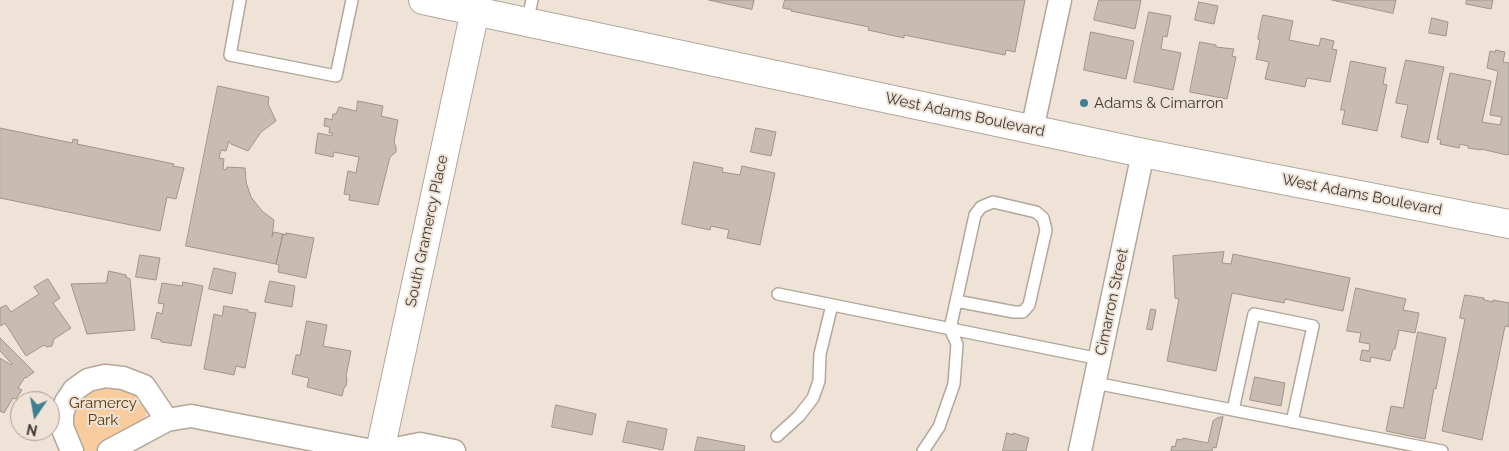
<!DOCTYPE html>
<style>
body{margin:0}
#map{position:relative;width:1509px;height:451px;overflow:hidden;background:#efe2d6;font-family:Raleway,sans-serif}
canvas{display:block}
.north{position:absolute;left:10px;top:391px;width:50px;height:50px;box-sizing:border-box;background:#efe2d6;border:1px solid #a99f96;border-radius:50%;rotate:192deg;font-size:14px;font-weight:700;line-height:20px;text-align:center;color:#3f3a35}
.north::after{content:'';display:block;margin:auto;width:18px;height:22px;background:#3f8092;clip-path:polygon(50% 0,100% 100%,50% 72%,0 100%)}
</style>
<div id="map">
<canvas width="1509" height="451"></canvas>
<div class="north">N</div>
</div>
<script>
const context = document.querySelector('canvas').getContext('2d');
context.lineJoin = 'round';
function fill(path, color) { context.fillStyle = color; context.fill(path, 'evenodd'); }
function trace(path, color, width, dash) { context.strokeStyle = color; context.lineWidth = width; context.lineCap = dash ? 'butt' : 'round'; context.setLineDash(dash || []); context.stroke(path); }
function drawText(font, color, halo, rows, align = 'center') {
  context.font = font + ' Raleway,sans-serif'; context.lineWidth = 4; context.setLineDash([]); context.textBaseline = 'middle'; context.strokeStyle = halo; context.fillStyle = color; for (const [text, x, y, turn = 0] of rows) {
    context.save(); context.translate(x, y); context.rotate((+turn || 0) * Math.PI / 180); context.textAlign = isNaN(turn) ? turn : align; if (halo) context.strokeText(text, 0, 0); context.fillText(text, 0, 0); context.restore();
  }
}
fill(new Path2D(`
 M108 382 137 395 138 399 136 404H143L148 407 145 418 115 436 97 451H79L71 440 73 405 82 392Z`), '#f8cc9d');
const building = new Path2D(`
 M709 0H754L752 9Z
 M785 0H1025L1015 52 1006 50 1005 55 904 35V38L868 30 869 27 791 11 792 10 783 8Z
 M1099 0H1141L1135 29 1094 20Z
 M1332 0H1396L1393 13Z
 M1467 0H1493L1491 9 1466 4Z
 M1199 2 1218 6 1214 24 1195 20Z
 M1149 12 1171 16 1167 37 1163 36 1161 49 1181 53 1173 90 1134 82Z
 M1263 15 1293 21 1289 40 1319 46 1321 38 1334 41 1332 49 1337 50 1330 82 1307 78 1305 87 1265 79 1269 62 1256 59 1260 40 1258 39Z
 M1432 18 1448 22 1446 36 1429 33Z
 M1091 32 1134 41 1126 79 1084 70Z
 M1200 42 1216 45V47L1234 49 1232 56 1236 57 1227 99 1190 92Z
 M1496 50 1505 52 1503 62 1509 63V154L1507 155 1481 149V150L1468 148V146L1460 144 1459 148 1440 144 1441 140 1437 139 1450 73 1491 81 1482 122 1500 125 1502 117 1490 115 1498 71 1487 68 1490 51 1495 52Z
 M1406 60 1444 67 1428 143 1401 137 1408 105 1396 103Z
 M1351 61 1386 68 1383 84 1387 85 1377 131 1342 124 1345 110H1341Z
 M218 86 269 97 268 104 276 121 261 132 248 151 231 144 229 141 226 151 221 150 219 158 224 159 223 169 226 170 227 167 245 168 246 182 251 197 262 211 274 220 272 237 274 232 283 234 276 264 186 246Z
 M358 101 383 106 381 116 398 120 394 142 396 147V152L390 157 378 205 349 200 350 195 344 194 348 171 356 173 359 157 334 152 333 157 315 153 318 133 332 136V133H329L330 127 324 126 325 118 332 120 333 114H336L339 107 356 111Z
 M0 128 72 143 73 139 78 140 77 144 174 164 173 166 184 168 176 199 167 197 160 231 0 198Z
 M756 128 776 132 771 156 751 152Z
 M694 162 723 168 722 172 740 175 742 166 775 173 760 245 727 238 729 230 711 226 710 230 682 224Z
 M286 233 314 238 306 278 278 272 279 265 276 264 283 234 286 235Z
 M1224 252 1222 263 1231 264 1233 254 1350 278 1343 311 1285 299 1284 303 1232 293 1216 371 1167 361 1179 299 1175 298 1173 256Z
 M140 255 160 258 156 280 136 277Z
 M214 268 236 273 232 294 209 289Z
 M109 271 126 275V277L130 279 135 330 87 334 71 284 106 283Z
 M48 279 60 298 53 303 71 328 54 339 52 346 47 347 44 345 26 356 5 323 1 326 0 325V308L6 305 11 312 39 294 34 287Z
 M270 281 295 286 292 307 265 302Z
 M183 282 203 286 191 346 161 342V340L151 338 157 312 162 314 164 304 158 303 162 283 182 286Z
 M1356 288 1406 299 1403 310 1419 313 1415 333 1399 330 1395 349H1393L1390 361 1371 357 1370 362 1360 360 1362 350 1369 351 1370 344 1359 342 1361 333 1347 331Z
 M1465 295 1484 298V300L1493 302V300L1509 303V327L1505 326 1482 440 1442 431 1465 319 1460 318Z
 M224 306 248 310V312L256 313 245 368 236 366 234 375 204 369 214 314 222 316Z
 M1151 309 1156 310 1152 330 1147 329Z
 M307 321 327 325 323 346 351 351 346 376 347 380 346 386 344 388 342 396 307 387 309 378 292 374 296 355H300Z
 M1418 332 1446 338 1436 389 1434 388 1425 439 1386 431 1391 406 1403 408Z
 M0 338 34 372 26 378 25 377 18 388 22 390 16 399 13 398 4 413 0 411V358L11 365 12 364 0 351Z
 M1255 377 1285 383 1281 406 1250 400Z
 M556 405 596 414 592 435 552 427Z
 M1223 417 1216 448 1213 447 1212 451H1171L1172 446 1175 447 1177 439 1182 440 1183 438 1208 443 1213 421 1217 418Z
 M628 421 667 429 663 450 623 442Z
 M1007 433 1013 435V433L1029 438 1026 451H1003Z
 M698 437 745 446 744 451H695Z`);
fill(building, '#c8bcb0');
trace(building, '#9f9488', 1);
const service = new Path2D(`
 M240 0 230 55 336 76 352 0
 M527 22 532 0
 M778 294 1100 359
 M1095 383 1442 451
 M1233 410 1254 314 1313 326 1292 422
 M777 436 799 416 813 398 819 381 820 354 832 305
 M923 451 939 427 954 384 957 344 950 329 975 215 981 207 993 202 1036 212 1043 218 1046 230 1029 305 1023 312H1014L956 301`);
const minor = new Path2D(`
 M1032 130 1060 0
 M72 451 62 427V414L66 402 74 390 88 380 105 376 123 378 144 386 167 420
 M109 451 167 420 191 416 372 451
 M386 451 420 444 454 451
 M1080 451 1143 153`);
const tertiary = new Path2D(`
 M380 451 475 11`);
const secondary = new Path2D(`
 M423 0 1143 153 1509 224`);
trace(service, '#b3a79b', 14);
trace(minor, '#b3a79b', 25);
trace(tertiary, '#b3a79b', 30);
trace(secondary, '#b3a79b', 30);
trace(service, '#fff', 11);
trace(minor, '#fff', 22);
trace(tertiary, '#fff', 28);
trace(secondary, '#fff', 28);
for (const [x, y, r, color] of [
 [1084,103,5,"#3f8092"]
]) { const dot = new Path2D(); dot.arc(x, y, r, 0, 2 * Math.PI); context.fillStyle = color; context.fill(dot); trace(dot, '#efe2d6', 2); }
drawText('15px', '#3f3a35', '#efe2d6', [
 ["Adams & Cimarron",1094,103]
], 'left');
drawText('15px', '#3f3a35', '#efe2d6', [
 ["West Adams Boulevard",965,115,12],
 ["West Adams Boulevard",1362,195,11],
 ["South Gramercy Place",427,231,-78],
 ["Cimarron Street",1112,302,-78]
]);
drawText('15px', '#5b3707', '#efe2d6', [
 ["Gramercy",103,403],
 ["Park",103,420]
]);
</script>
